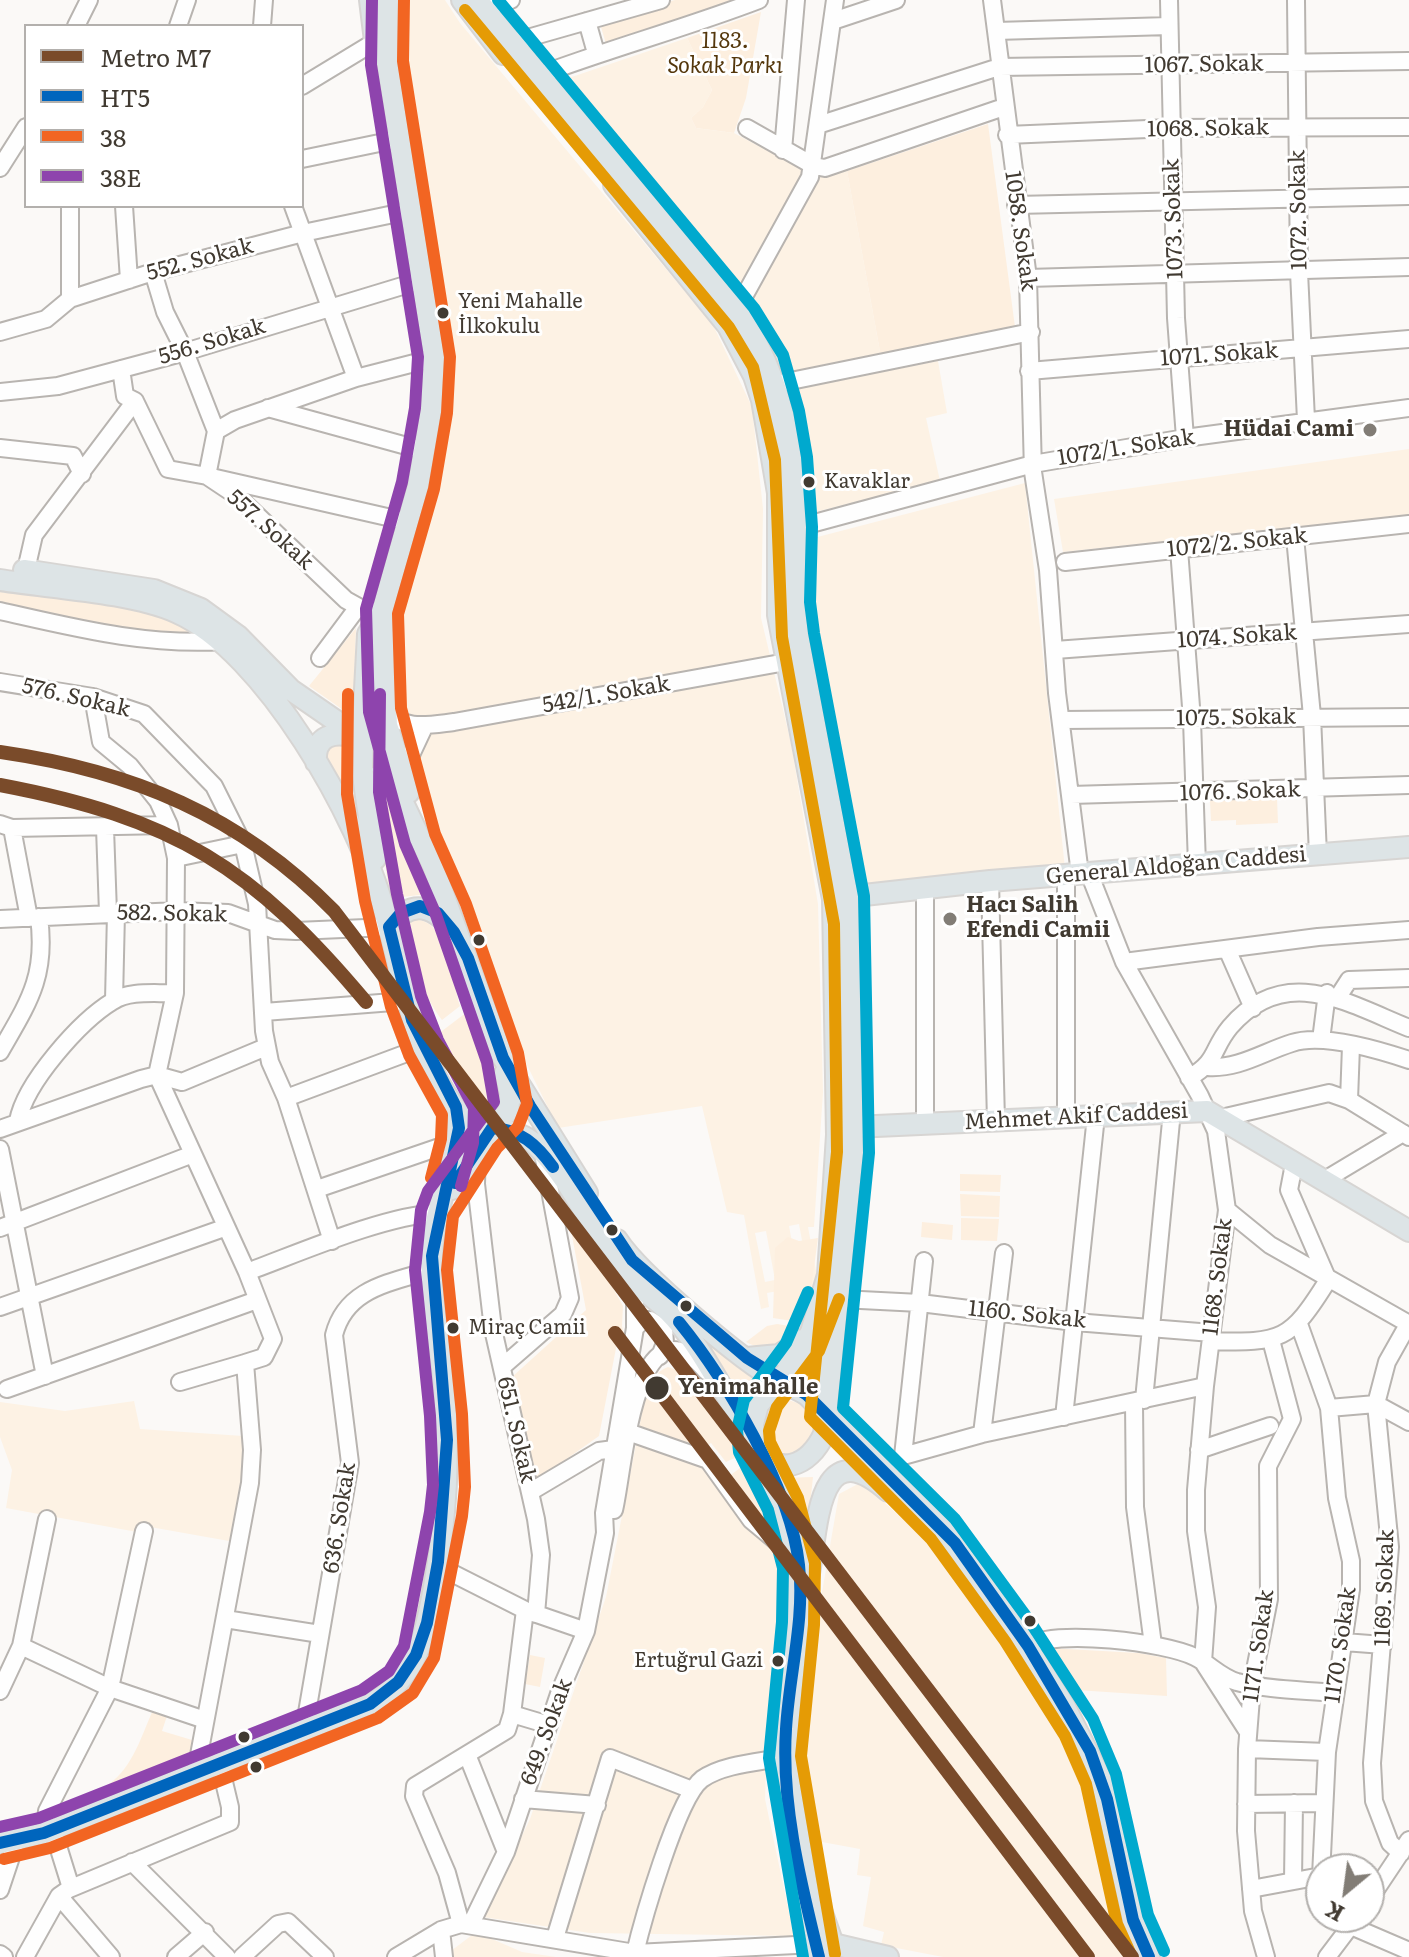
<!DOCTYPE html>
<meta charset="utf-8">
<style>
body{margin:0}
#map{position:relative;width:1409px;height:1957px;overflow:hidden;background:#fbf9f7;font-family:Literata,serif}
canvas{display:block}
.legend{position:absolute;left:24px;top:24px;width:280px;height:184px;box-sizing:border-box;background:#fff;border:2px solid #b3b0ad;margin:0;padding:10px 14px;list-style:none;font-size:24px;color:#413a31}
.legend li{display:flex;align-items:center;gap:16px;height:40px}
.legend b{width:40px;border:2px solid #b3b0ad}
.north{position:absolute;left:1305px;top:1853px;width:80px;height:80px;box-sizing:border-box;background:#fff;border:2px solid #b3b0ad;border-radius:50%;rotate:209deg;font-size:22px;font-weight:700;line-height:32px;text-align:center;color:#413a31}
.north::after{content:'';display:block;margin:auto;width:28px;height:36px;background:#827d76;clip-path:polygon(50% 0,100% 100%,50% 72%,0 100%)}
</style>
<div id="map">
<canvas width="1409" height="1957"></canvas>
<ul class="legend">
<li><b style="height:10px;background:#7a4b2a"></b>Metro M7</li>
<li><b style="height:10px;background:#0065bd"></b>HT5</li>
<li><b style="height:10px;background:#f26522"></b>38</li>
<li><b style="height:10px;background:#8e44ad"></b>38E</li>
</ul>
<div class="north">K</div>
</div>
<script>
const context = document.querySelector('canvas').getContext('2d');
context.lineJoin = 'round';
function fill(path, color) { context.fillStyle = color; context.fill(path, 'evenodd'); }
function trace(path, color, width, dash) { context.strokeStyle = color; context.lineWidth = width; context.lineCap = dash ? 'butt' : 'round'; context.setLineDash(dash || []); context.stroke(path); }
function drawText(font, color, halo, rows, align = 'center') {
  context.font = font + ' Literata,serif'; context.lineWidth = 6; context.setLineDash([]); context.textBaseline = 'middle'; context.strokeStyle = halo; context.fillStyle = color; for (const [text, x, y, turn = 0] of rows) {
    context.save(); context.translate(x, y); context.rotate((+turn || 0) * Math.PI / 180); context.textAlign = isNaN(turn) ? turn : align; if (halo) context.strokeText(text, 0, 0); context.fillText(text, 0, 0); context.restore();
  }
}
fill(new Path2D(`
 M395 0H445L460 23 713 325 752 407 763 509 761 618 791 743 818 904 823 1092 814 1227H808L821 1298 813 1299 810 1285 767 1293 769 1307 761 1309 744 1215 727 1212 702 1106 558 1128 496 1002 413 776 390 696 393 619 443 425 444 375 438 280 393 45ZM799 1224 808 1273 798 1275 789 1226ZM766 1231 775 1280 765 1282 755 1233Z
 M687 38 712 90 703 107 691 118 696 128 734 133 815 176 847 171 881 357 783 373 735 294 551 84Z
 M938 361 947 413 926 418 940 481 811 513 805 451 792 389Z
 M1409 449V516L1063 552 1054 499Z
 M1025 483 1065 869 852 890 801 608 806 540Z
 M134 1401 140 1429 243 1436 245 1465 234 1533 229 1541 139 1525 137 1532 6 1508 12 1470 0 1437V1402L65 1411Z
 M639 1429 710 1456 750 1514 774 1528 790 1576 767 1740 765 1799 794 1936 590 1933 483 1917 530 1819 606 1597Z
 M856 1485H865L937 1550 1029 1678 1079 1775 1108 1906 1129 1957H943L881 1945 884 1932 863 1926 871 1877 857 1875 860 1849 811 1840 794 1754 839 1494Z
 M476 1932 522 1952 556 1957H443Z`), '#fdf2e4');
fill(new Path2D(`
 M675 0H744L606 44 599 20Z
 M761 12 746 98 734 133 696 128 691 118 703 107 712 90 687 38Z
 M988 124 1015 327 881 357 847 171Z
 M0 590 161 613 194 634 165 636 0 607Z
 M356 628 353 717 309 686Z
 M339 742 352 752 365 841 324 751 327 745Z
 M372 767 386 791 428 894 402 897 391 907Z
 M1277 798 1278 823 1236 825V820L1211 821 1210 801Z
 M412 920C447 915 452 980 460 1006L442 1020C422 994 412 958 404 926Z
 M467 1012 494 1097 489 1106H483L472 1095 477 1090 438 1034Z
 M960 1174 1001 1175 1000 1192 960 1191Z
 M960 1194 1000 1196 999 1217 961 1216Z
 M566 1204 623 1306 622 1326 627 1345 618 1338 599 1436 537 1480 512 1377 586 1310Z
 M961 1218 999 1219 997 1241 961 1240Z
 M922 1222 953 1225 952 1240 921 1237Z
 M788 1237 799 1241 818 1238 811 1289 799 1322 773 1318 775 1248Z
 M777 1324 796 1327C783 1347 767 1353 746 1342L767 1326Z
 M710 1336 762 1381 744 1408 702 1340Z
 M817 1339 824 1343 818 1385 799 1372Z
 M668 1367 690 1375 739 1456 726 1462 711 1443 704 1448 710 1456 639 1429C644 1405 643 1377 668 1367Z
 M782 1398 804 1405C814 1421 814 1432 807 1449L789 1455C767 1447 762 1430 768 1409Z
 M744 1465 766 1502 774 1528 750 1514 724 1480Z
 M813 1477 806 1542H804L781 1478Z
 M1049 1648 1138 1653 1166 1658 1167 1696 1076 1690Z
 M530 1655 545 1658 540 1687 525 1684Z
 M153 1710 168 1713 162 1731 192 1740 189 1761 110 1795 103 1788C132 1771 140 1739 153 1710Z`), '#fdefdf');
const minor = new Path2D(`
 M992 0 1028 278 1033 472 1048 570 1057 693 1080 874
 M1169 0 1176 318 1185 438
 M1296 0 1299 272 1306 420
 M483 8 511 0
 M587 21 596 53
 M833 21 896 0
 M76 26 89 0
 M178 26 187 0
 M262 26 264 0
 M996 31 1169 26
 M510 43 661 0
 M537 76C611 48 686 28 759 0
 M302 86 376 41
 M818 125 999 67 1409 61
 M747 128 814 166 825 168 1004 107
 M1007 135 1171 128 1409 127
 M783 150 796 0
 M302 159 389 141
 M0 168 26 127
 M1016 205 1409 196
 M70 206V299
 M124 206 129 280
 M293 206 356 378
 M153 272 165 312 185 352 216 431 207 476 409 522
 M1028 278 1409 267
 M736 311 810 177 835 0
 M0 332 46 319 70 299 153 272 303 233 408 211
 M121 369 125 396 135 401 168 469 207 476 237 496 346 600 364 610 382 612
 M1029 371 1409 339
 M776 384 1031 332
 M0 392 58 386 185 352 422 280
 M268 408 425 451
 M216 431 235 420 356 378 434 358
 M0 448 73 456 82 474
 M796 528 1033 464 1185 438 1409 408
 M1295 537 1312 716 1318 855
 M1179 549 1192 720 1197 865
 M1065 562 1409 524
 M26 570 34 535 135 401
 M0 611C76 628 145 646 224 641
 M1055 650 1409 624
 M320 658 358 607
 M0 682 93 697 144 714 214 786 243 844 257 904 264 1031 270 1062 286 1098 332 1241
 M93 697 101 742 130 766 158 801 169 825 176 858 175 993 157 1075 247 1272 273 1339 264 1357 245 1363
 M385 710C404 731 428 725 454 722L786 662
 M1063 720 1409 717
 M402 774 425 725
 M1071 795 1409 785
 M0 824 12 828 169 825
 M12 828 29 918
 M105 828 108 913
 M176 858 243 844
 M1089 873 1124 962 1200 1096 1216 1131 1227 1210 1205 1386 1196 1490V1531L1207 1607 1203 1662 1248 1732
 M990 881 996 1121
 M925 888V1124
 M0 919 178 911 228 913 275 930 296 931 389 927
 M1227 949 1253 1008
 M1124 962 1318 937 1409 930
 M1338 997 1349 980 1409 978
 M114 1000 116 913
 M264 1012 406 1001
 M1321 1040 1327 993
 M0 1052C28 1003 47 977 39 917
 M1208 1067C1239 1069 1263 1052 1292 1043 1322 1033 1379 1050 1409 1060
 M1189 1078C1219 1060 1211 1050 1230 1027 1285 963 1347 1003 1409 1028
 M286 1098 423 1047
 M1349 1100 1351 1046
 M1066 1116V876
 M1221 1118 1329 1093 1349 1100 1409 1137
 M18 1121C25 1083 80 1021 113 1001 130 990 156 994 175 993
 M0 1129 141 1079 157 1075 182 1082 266 1047
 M0 1149 45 1376
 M477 1150 476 1184 493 1329 536 1519 541 1555 536 1614
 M1323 1181 1403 1133
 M317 1189 457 1141
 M1227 1210 1270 1245 1409 1324
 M0 1228 193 1154
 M247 1272C299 1253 383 1216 437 1213
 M841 1299 920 1303 1075 1322 1212 1333
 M0 1307 224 1228
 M1299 1324 1329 1408 1337 1498 1351 1561V1589L1327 1752 1321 1876
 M635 1328 643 1320H650L664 1329 665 1343 660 1356
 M1211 1341C1282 1343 1290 1341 1328 1280L1289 1190 1294 1164
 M502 1367 563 1314 570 1298 543 1153
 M180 1382 245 1363 252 1450 250 1483 196 1771
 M7 1389 257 1300
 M1144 1400 1172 1111
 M1134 1403 1135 1507 1153 1645
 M1329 1408 1376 1404 1409 1422
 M1064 1417 1096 1116
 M628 1432 708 1460 751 1520 775 1540 796 1548
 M982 1434 1004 1253
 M1199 1450 1270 1426
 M903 1456 924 1261
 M886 1472 903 1456 982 1434 1205 1386
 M530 1492 599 1451 614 1449
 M614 1510C623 1477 634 1288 706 1371
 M438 1566 525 1610 586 1631
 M225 1619 320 1634
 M1344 1642 1383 1645
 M21 1646 110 1688 205 1720
 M1028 1646C1055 1629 1165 1642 1195 1657 1211 1665 1220 1677 1237 1682 1268 1690 1302 1690 1334 1693
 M0 1691 21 1646 47 1519
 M512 1714 549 1725
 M304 1730 350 1463 334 1335C346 1288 390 1283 431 1270
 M1247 1749 1327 1752
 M468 1757 506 1852
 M523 1799 597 1805
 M1246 1804 1323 1803
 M53 1830 71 1888
 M44 1833 47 1811 110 1688 144 1531
 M1401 1853 1390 1843 1374 1801 1372 1763 1390 1547 1376 1404 1387 1362 1409 1323
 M132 1862 227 1957
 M1293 1881 1294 1803
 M1251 1889 1321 1876
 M0 1890 16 1842
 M59 1896 111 1957
 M1369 1900 1409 1840
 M1342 1917 1351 1926 1409 1951
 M461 1924 447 1873 414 1796 415 1786 507 1730 512 1714 525 1610
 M471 1924 506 1852 560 1691 586 1631 605 1533 604 1513 635 1328V1300L626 1275
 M441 1930 444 1957
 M555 1938 610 1758 692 1790
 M0 1954 4 1957
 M25 1957 59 1896 69 1889 230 1822V1807L219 1761
 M176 1957 205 1932
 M242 1957 278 1924 288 1922 325 1957
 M396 1957 441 1930 461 1924 635 1953 816 1944
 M634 1957C642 1923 677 1798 702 1779 723 1764 760 1762 785 1757
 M1266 1957 1253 1911 1246 1831 1247 1749 1252 1685 1269 1599 1268 1466 1292 1419 1271 1340
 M1327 1957 1355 1920`);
const major = new Path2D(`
 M370 0 376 49
 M388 0 387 62 434 356 431 410 418 486 382 612 387 725 409 792
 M462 0 503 54
 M614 185 728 326 754 376 762 400 778 493V615L833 899 837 1135 828 1275 811 1332 789 1369 758 1405 753 1424 754 1446 783 1504 799 1566 798 1623 785 1757 819 1957
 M24 570 154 590 201 609 238 636 291 690 349 730 374 755 395 786 433 866 503 1058 587 1193
 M0 580C51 588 130 592 176 612 265 651 359 819 384 910 403 978 413 1052 456 1109 478 1137 511 1121 537 1146 573 1181 592 1233 624 1272 636 1287 655 1297 668 1311 692 1335 707 1363 725 1393 735 1409 742 1429 753 1445 777 1479 809 1467 824 1434L853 1153 850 923 848 897 798 635C794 600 796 566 796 530 796 456 783 381 742 318L477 0
 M363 727 368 634 382 612
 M316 762C314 735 335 730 357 738
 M362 768 375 859
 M837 898 990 881 1409 847
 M389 927C412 897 435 906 455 933
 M854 1127 1207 1111 1409 1231
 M452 1189 485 1138 508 1111 510 1094 505 1073
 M617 1240C639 1274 743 1362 779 1381 789 1386 798 1389 807 1395L943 1529 1018 1632 1064 1705 1101 1779 1133 1920 1149 1957
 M747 1358 779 1355 802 1340
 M807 1584C818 1536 814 1426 888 1491
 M0 1843 44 1833 370 1704C417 1679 425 1636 434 1587 446 1517 450 1458 444 1387 440 1343 430 1298 432 1254 434 1204 459 1161 458 1111
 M822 1913 833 1944 888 1957`);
trace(minor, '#b8b4b0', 20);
trace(major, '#d7d5d3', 24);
trace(minor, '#fefefe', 16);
trace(major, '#dde4e6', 20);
const majorBridge = new Path2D(`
 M362 768 363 727`);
trace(majorBridge, '#d7d5d3', 24, []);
trace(majorBridge, '#dde4e6', 20);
trace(new Path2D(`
 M455 1183 492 1128C520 1129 537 1145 553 1167
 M679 1322C727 1381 791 1489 799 1565 805 1620 789 1675 786 1729 781 1805 801 1883 819 1957
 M0 1843 44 1833 370 1704 398 1682 416 1655 427 1623 438 1562 447 1440 432 1256 459 1128 456 1107 412 1020 389 927 401 913 420 906 438 913 454 932 468 958 503 1058 530 1106 632 1260 747 1358 807 1395 955 1543 1028 1646 1090 1751 1107 1799 1133 1920 1149 1957`), '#0065bd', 12);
trace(new Path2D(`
 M348 694 347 794 365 901 391 1007 409 1055 442 1115 441 1139 431 1178
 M4 1859 50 1848 378 1718 413 1693 434 1658 462 1516 465 1487 462 1414 447 1270 453 1216 497 1148 518 1127 527 1104 518 1053 466 904 435 834 401 708 398 614 434 489 447 413 450 357 403 61 404 0`), '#f26522', 12);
trace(new Path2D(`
 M380 694 379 792 397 894 421 996 438 1040 474 1108 473 1143 461 1186
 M0 1827 39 1818 362 1690 389 1671 404 1646 430 1512 433 1485 430 1416 415 1270 421 1210 428 1191 494 1102 487 1062 436 915 405 844 369 712 366 609 402 482 415 408 418 357 371 65 372 0`), '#8e44ad', 12);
trace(new Path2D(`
 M465 10 729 327 753 367 775 460 782 637 834 924 837 1152 810 1417 931 1539 1005 1641 1065 1736 1086 1784 1117 1924 1132 1957
 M835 1954 801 1756 814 1625 815 1563 798 1498 770 1442 769 1431 777 1407 819 1351 839 1299`), '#e59b05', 12);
trace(new Path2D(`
 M498 0 754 308 783 355 799 411 807 457 812 527 810 602 814 633 864 896 869 1153 843 1408 955 1519 1031 1623 1093 1719 1116 1774 1148 1915 1164 1951
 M803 1957 769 1758 782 1622 783 1568 768 1510 739 1452 737 1430 744 1400 786 1343 808 1292`), '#00a9ce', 12);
trace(new Path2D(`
 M0 752C132 771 240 815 334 911L1132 1957
 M0 785C174 818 253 867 366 1002
 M615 1333 1088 1957`), '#7a4b2a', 14);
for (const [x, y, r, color] of [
 [443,313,7,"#413a31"],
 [1370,430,8,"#827d76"],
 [809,482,7,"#413a31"],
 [950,919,8,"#827d76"],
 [479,940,7,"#413a31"],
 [612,1230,7,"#413a31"],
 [686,1306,7,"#413a31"],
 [453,1328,7,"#413a31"],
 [657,1388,13,"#413a31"],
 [1030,1621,7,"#413a31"],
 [778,1661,7,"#413a31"],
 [244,1737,7,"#413a31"],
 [256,1767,7,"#413a31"]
]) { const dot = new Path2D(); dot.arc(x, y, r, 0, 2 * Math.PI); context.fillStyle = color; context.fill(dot); trace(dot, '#fff', 3); }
drawText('20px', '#413a31', '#fff', [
 ["Yeni Mahalle",458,302],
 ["İlkokulu",458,327],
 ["Kavaklar",824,482],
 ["Miraç Camii",468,1328],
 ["Ertuğrul Gazi",763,1661,"right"]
], 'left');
drawText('italic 22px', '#54370c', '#fff', [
 ["1183.",725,42],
 ["Sokak Parkı",725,67]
]);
drawText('22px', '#413a31', '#fff', [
 ["1067. Sokak",1204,65,-1],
 ["1068. Sokak",1208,129,-1],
 ["1072. Sokak",1299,210,-91],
 ["1073. Sokak",1174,219,-92],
 ["1058. Sokak",1020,231,82],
 ["552. Sokak",200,260,-15],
 ["556. Sokak",212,342,-17],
 ["1071. Sokak",1219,355,-4],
 ["1072/1. Sokak",1126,448,-9],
 ["557. Sokak",270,530,42],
 ["1072/2. Sokak",1237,543,-6],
 ["1074. Sokak",1237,637,-4],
 ["542/1. Sokak",606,695,-10],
 ["576. Sokak",76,698,13],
 ["1075. Sokak",1236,718,-1],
 ["1076. Sokak",1240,792,-2],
 ["General Aldoğan Caddesi",1176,866,-5],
 ["582. Sokak",172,914,1],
 ["Mehmet Akif Caddesi",1076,1117,-3],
 ["1168. Sokak",1218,1277,-83],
 ["1160. Sokak",1027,1315,6],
 ["651. Sokak",516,1430,77],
 ["636. Sokak",340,1518,-81],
 ["1169. Sokak",1385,1588,-88],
 ["1170. Sokak",1341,1645,-82],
 ["1171. Sokak",1259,1646,-82],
 ["649. Sokak",547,1732,-70]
]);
drawText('bold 22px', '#413a31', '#fff', [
 ["Hüdai Cami",1354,430],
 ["Hacı Salih",966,906,"left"],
 ["Efendi Camii",966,931,"left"]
], 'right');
drawText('bold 22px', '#413a31', '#fff', [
 ["Yenimahalle",678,1388]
], 'left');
</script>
